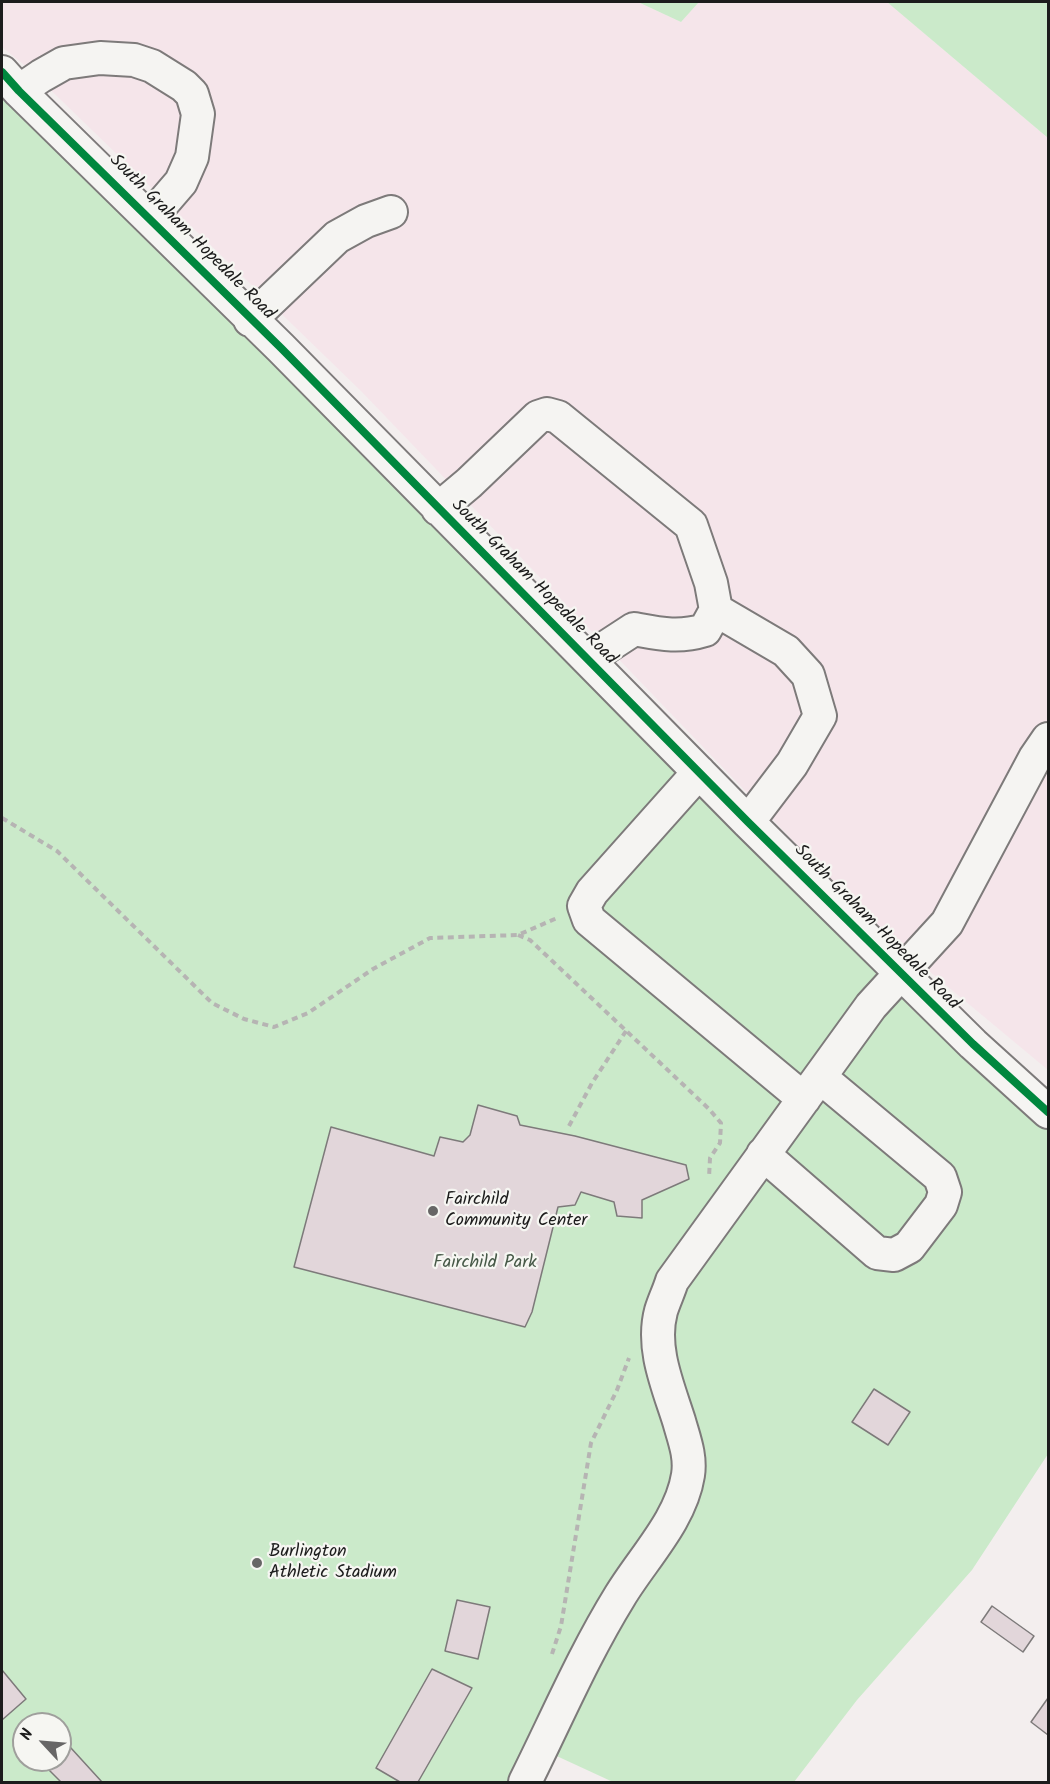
<!DOCTYPE html>
<style>
body{margin:0}
#map{position:relative;width:1050px;height:1784px;overflow:hidden;background:#f3eeee;font-family:Kalam,sans-serif}
canvas{display:block}
.frame{position:absolute;inset:0;border:3px solid #1c1c1c;pointer-events:none}
.north{position:absolute;left:12px;top:1712px;width:60px;height:60px;box-sizing:border-box;background:#f6f6f2;border:2px solid #9f9f9c;border-radius:50%;rotate:296deg;font-size:16px;font-weight:700;line-height:24px;text-align:center;color:#1c1c1c}
.north::after{content:'';display:block;margin:auto;width:21px;height:27px;background:#676666;clip-path:polygon(50% 0,100% 100%,50% 72%,0 100%)}
</style>
<div id="map">
<canvas width="1050" height="1784"></canvas>
<div class="frame"></div>
<div class="north">N</div>
</div>
<script>
const context = document.querySelector('canvas').getContext('2d');
context.lineJoin = 'round';
function fill(path, color) { context.fillStyle = color; context.fill(path, 'evenodd'); }
function trace(path, color, width, dash) { context.strokeStyle = color; context.lineWidth = width; context.lineCap = dash ? 'butt' : 'round'; context.setLineDash(dash || []); context.stroke(path); }
function drawText(font, color, halo, rows, align = 'center') {
  context.font = font + ' Kalam,sans-serif'; context.lineWidth = 4.5; context.setLineDash([]); context.textBaseline = 'middle'; context.strokeStyle = halo; context.fillStyle = color; for (const [text, x, y, turn = 0] of rows) {
    context.save(); context.translate(x, y); context.rotate((+turn || 0) * Math.PI / 180); context.textAlign = isNaN(turn) ? turn : align; if (halo) context.strokeText(text, 0, 0); context.fillText(text, 0, 0); context.restore();
  }
}
fill(new Path2D(`
 M2 2H638L681 22 699 2H887L1048 138V1070L875 926 361 391 28 68 2 47Z`), '#f5e5ea');
fill(new Path2D(`
 M638 2H699L681 22Z
 M887 2H1048V138Z
 M2 98 136 217 579 669 661 758 702 796 791 887 867 962 913 1010 972 1064 1019 1103 1048 1131V1454L972 1570 857 1700 794 1782H613L535 1746 512 1782H2ZM24 1724H60V1760H24Z`), '#cbeaca');
const building = new Path2D(`
 M478 1105 517 1116 520 1125 575 1136 686 1165 689 1179 642 1200V1218L617 1216 614 1202 581 1192 575 1205 558 1207 532 1312 525 1327 294 1267 331 1127 434 1156 440 1137 463 1142 470 1135Z
 M874 1389 910 1412 888 1445 852 1422Z
 M457 1600 490 1607 478 1659 445 1651Z
 M992 1606 1034 1636 1023 1652 981 1622Z
 M432 1669 472 1688 418 1782H400L376 1768Z
 M2 1670 26 1699 2 1720Z
 M1048 1698V1735L1031 1722Z
 M41 1714 49 1724H31Z
 M60 1736 102 1782H61L39 1760H60Z`);
fill(building, '#e2d6da');
trace(building, '#7d7a7a', 1.5);
const minor = new Path2D(`
 M2 72 19 91 281 348 748 822 973 1044 1048 1112
 M19 91 41 76 64 63 100 58 134 60 152 66 184 86 192 94 198 114 192 157 181 182 150 218
 M250 320 337 237 366 221 391 212
 M438 509 469 483 538 417 547 414 558 417 691 525 711 583 716 610 705 630C679 638 661 634 634 629L588 659
 M716 610 786 651 808 675 820 716 792 764 748 822
 M699 772 592 892 584 906 589 920 804 1099
 M763 1154 877 1253 894 1255 909 1247 941 1205 945 1192 940 1177 820 1077
 M525 1782C556 1720 583 1656 620 1596 643 1558 681 1520 688 1475 691 1456 684 1439 679 1421 668 1386 651 1348 661 1311 664 1301 669 1291 672 1281L871 1006 947 923 1035 758 1048 739`);
trace(minor, '#7d7a7a', 36);
trace(new Path2D(`
 M2 818 57 851 212 1003 244 1019 274 1027 308 1013 373 969 430 938 518 935 557 918
 M518 935 530 940 709 1109 721 1123 720 1143 710 1158 709 1178
 M569 1126 592 1083 626 1031
 M552 1654 561 1626 591 1443 617 1390 629 1358`), '#b6b4b3', 4, [6, 4.5]);
trace(minor, '#f5f4f2', 32);
trace(new Path2D(`
 M2 72 19 91 281 348 748 822 973 1044 1048 1112`), '#00873e', 8);
for (const [x, y, r, color] of [
 [433,1211,6,"#676666"],
 [257,1563,6,"#676666"]
]) { const dot = new Path2D(); dot.arc(x, y, r, 0, 2 * Math.PI); context.fillStyle = color; context.fill(dot); trace(dot, '#f6f6f2', 2); }
drawText('18px', '#1c1c1c', '#f6f6f2', [
 ["South Graham Hopedale Road",191,238,45],
 ["South Graham Hopedale Road",533,583,45],
 ["South Graham Hopedale Road",876,928,45]
]);
drawText('18px', '#1c1c1c', '#f6f6f2', [
 ["Fairchild",445,1201],
 ["Community Center",445,1222],
 ["Burlington",269,1553],
 ["Athletic Stadium",269,1574]
], 'left');
drawText('18px', '#475948', '#f6f6f2', [
 ["Fairchild Park",485,1264]
]);
</script>
